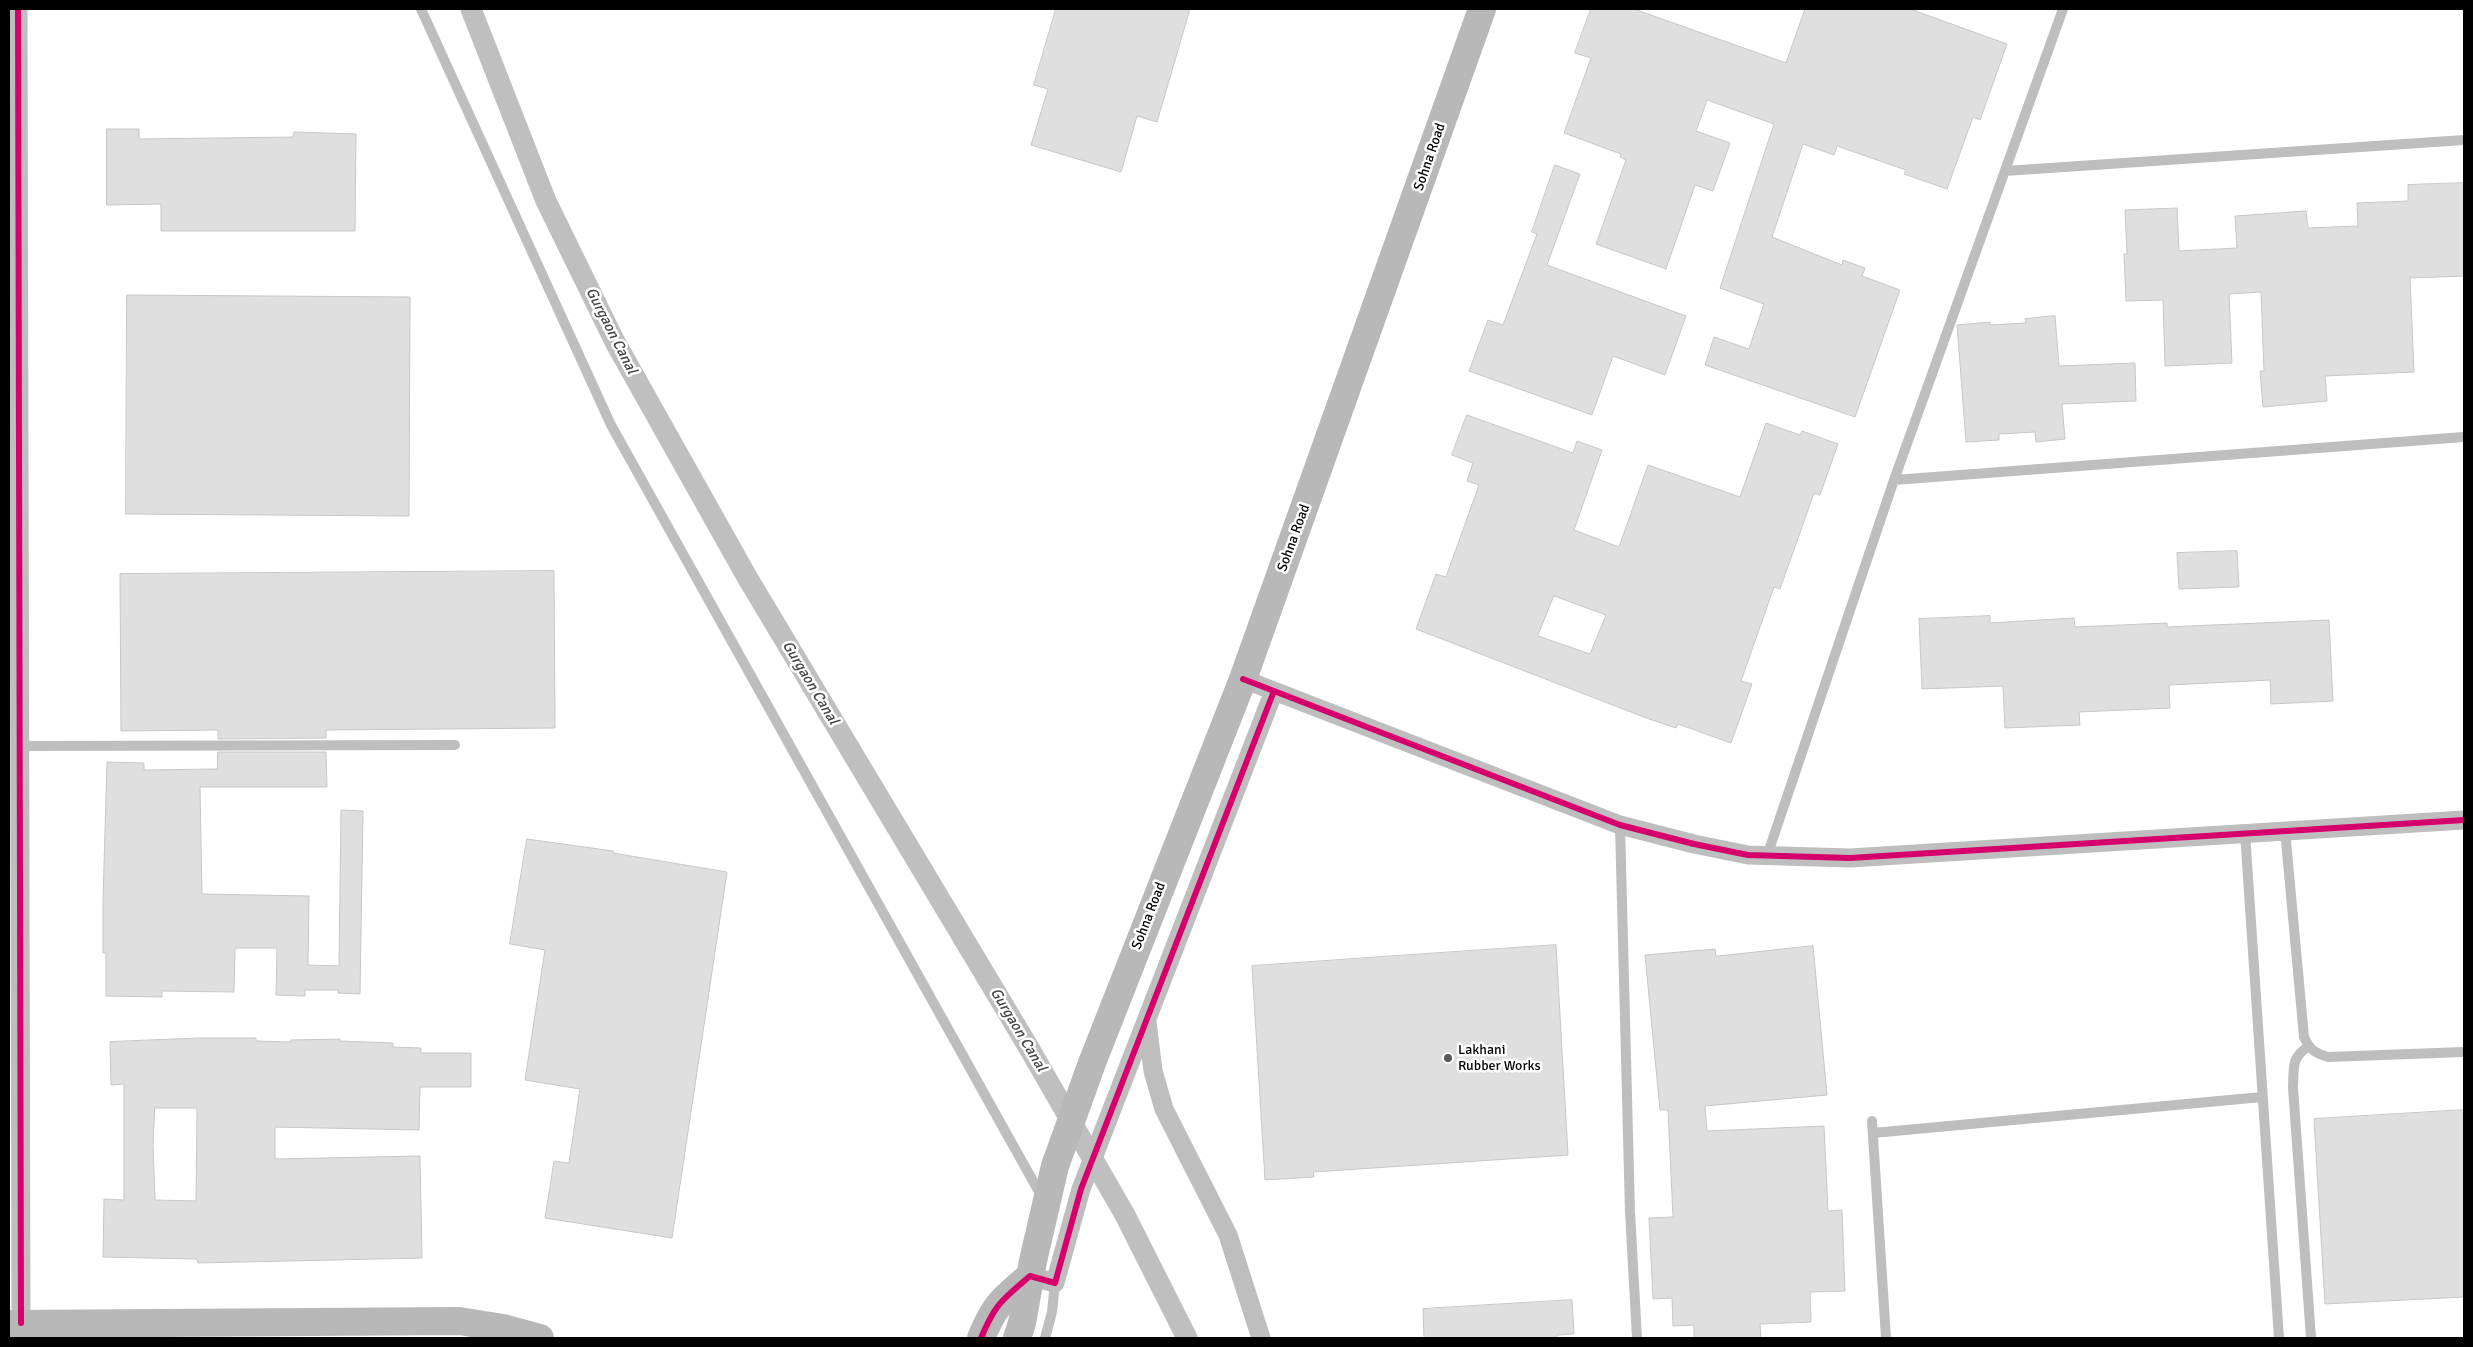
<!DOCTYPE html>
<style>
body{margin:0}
#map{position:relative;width:2473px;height:1347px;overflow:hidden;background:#fff;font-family:Signika,sans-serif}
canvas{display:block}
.frame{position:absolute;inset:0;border:10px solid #000;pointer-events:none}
</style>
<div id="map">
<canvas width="2473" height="1347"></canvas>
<div class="frame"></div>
</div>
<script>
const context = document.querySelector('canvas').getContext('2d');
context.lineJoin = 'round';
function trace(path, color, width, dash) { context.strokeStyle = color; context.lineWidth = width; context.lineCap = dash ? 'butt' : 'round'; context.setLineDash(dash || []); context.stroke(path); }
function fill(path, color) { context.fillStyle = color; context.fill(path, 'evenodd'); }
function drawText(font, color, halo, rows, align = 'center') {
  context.font = font + ' Signika,sans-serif'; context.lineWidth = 5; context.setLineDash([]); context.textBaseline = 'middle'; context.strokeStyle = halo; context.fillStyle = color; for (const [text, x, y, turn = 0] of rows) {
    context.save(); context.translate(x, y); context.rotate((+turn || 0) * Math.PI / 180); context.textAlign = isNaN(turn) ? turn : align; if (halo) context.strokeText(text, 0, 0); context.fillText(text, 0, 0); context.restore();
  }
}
trace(new Path2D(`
 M471 9 546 201 615 342 747 577 1029 1048 1125 1215 1187 1338`), '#bfbfbf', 21);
const building = new Path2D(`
 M1056 9H1190L1157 122 1137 116 1121 172 1031 145 1048 89 1034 85Z
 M1591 9H1634L1786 63 1805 9H1910L2007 44 1980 120 1973 117 1947 189 1904 174 1906 170 1837 146 1834 155 1803 144 1772 237 1842 265 1843 260 1865 268 1862 276 1900 290 1855 417 1705 365 1714 337 1749 349 1764 304 1720 288 1774 124 1707 100 1696 131 1730 143 1713 191 1695 185 1666 269 1596 244 1626 160 1620 157 1621 154 1564 133 1591 58 1575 53Z
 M107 129H139V139L293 137 294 132 356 134 355 231H161V204L107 205Z
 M1555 165 1580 174 1547 265 1686 316 1665 375 1613 356 1592 415 1469 371 1488 320 1503 325 1537 234 1532 232Z
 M2464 183V276L2410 278 2414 372 2325 376 2327 401 2263 407 2260 371H2264L2261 292 2229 294 2232 363 2165 366 2163 300 2126 301 2124 254H2127L2125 210 2177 208 2179 251 2237 248 2235 216 2306 211 2308 228 2358 226 2357 203 2408 201V185Z
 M127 295 410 297 409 516 126 514Z
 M2055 316 2059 366 2135 363 2136 401 2062 404 2065 439 2036 442 2035 432 1999 434V440L1966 442 1957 325 1990 322V325L2026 323 2025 319Z
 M1467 415 1573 453 1577 441 1602 450 1574 530 1619 547 1648 465 1740 497 1766 423 1800 435 1802 431 1838 444 1820 495 1814 493 1780 589 1774 587 1741 681 1752 684 1731 743 1678 724 1676 728 1649 719 1416 629 1436 574 1446 577 1479 485 1467 481 1473 463 1452 455ZM1554 596 1606 615 1590 654 1538 636Z
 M2237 551 2239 587 2179 589 2177 553Z
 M554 571 555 728 326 730V738L218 739V730L121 731 120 574Z
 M1990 616V623L2074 618 2075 627 2167 623V627L2329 620 2333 701 2271 704 2270 680 2169 685 2170 708 2079 712 2080 725 2005 728 2003 686 1922 689 1919 619Z
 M218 752H326L327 787H200L202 894 309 896 308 965 339 966 341 810 363 811 360 994 338 993V990H305V996L276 995 277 948H235L234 992 162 991V997L106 996V953H103V900L107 762 144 763V770L217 769Z
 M527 839 613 851V853L727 872 672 1238 545 1218 554 1161 569 1163 580 1089 525 1080 545 950 510 944Z
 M1556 945 1568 1155 1313 1172 1314 1177 1265 1180 1252 966Z
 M1813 946 1827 1095 1705 1106 1707 1131 1824 1126 1828 1211 1842 1210 1845 1291 1810 1292 1811 1322 1760 1324 1761 1338H1694V1325L1673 1326 1672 1298 1653 1299 1649 1218 1673 1217 1668 1110H1660L1645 955 1715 949 1716 956Z
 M199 1038H256V1041L291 1042V1040L340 1039V1041L393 1043V1047L421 1048V1053H471V1087H420L419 1130 275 1127V1159L420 1156 422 1258 198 1263 197 1259 103 1257 104 1199 124 1200V1084L111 1085 110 1042ZM155 1108H197L196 1201 155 1200 153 1145Z
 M2464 1110V1297L2325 1304 2314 1119Z
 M1572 1300 1574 1334 1557 1335V1338H1424L1423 1309Z`);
fill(building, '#dfdfdf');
trace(building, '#c7c7c7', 1);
trace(new Path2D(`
 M421 9 611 425 1043 1199
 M2005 171 2464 140
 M1894 480 2464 437
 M20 746 455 745
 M1620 825 1630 1212 1637 1338
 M2285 830 2304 1037C2310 1050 2315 1053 2328 1057L2464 1052
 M2245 833 2279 1338
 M1767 856 1894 480 2063 9
 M2308 1047C2291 1057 2294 1069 2293 1088L2311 1338
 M1872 1121 1886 1338
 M1873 1133 2262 1097
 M1045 1338 1052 1312 1055 1283`), '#bebebe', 10);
trace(new Path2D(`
 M18 9 21 1323
 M1243 679 1620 825 1694 844 1748 855 1850 858 2464 820
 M1147 1022 1153 1071 1164 1109 1228 1235 1261 1338
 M1030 1276 1055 1283 1081 1189 1274 691`), '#bebebe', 19);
trace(new Path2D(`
 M9 1324 459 1321 503 1328 540 1338
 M981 1338C995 1304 1002 1300 1030 1276
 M1017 1338 1022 1323 1033 1261 1055 1166 1092 1063 1243 679 1482 9`), '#b8b8b8', 28);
trace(new Path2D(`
 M18 9 21 1323
 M1243 679 1620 825 1694 844 1748 855 1850 858 2464 820
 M981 1338C995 1304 1002 1300 1030 1276L1055 1283 1081 1189 1274 691`), '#d6006c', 6);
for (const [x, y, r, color] of [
 [1448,1058,5,"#595959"]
]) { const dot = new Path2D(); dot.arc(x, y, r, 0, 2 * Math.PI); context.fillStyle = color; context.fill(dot); trace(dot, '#fff', 2); }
drawText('14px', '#000', '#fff', [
 ["Sohna Road",1430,157,-71],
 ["Sohna Road",1294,538,-70],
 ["Sohna Road",1149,916,-69]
]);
drawText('14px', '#000', '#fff', [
 ["Lakhani",1458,1050],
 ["Rubber Works",1458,1066]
], 'left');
drawText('italic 15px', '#444', '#fff', [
 ["Gurgaon Canal",611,331,63],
 ["Gurgaon Canal",810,683,59],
 ["Gurgaon Canal",1018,1030,59]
]);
</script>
